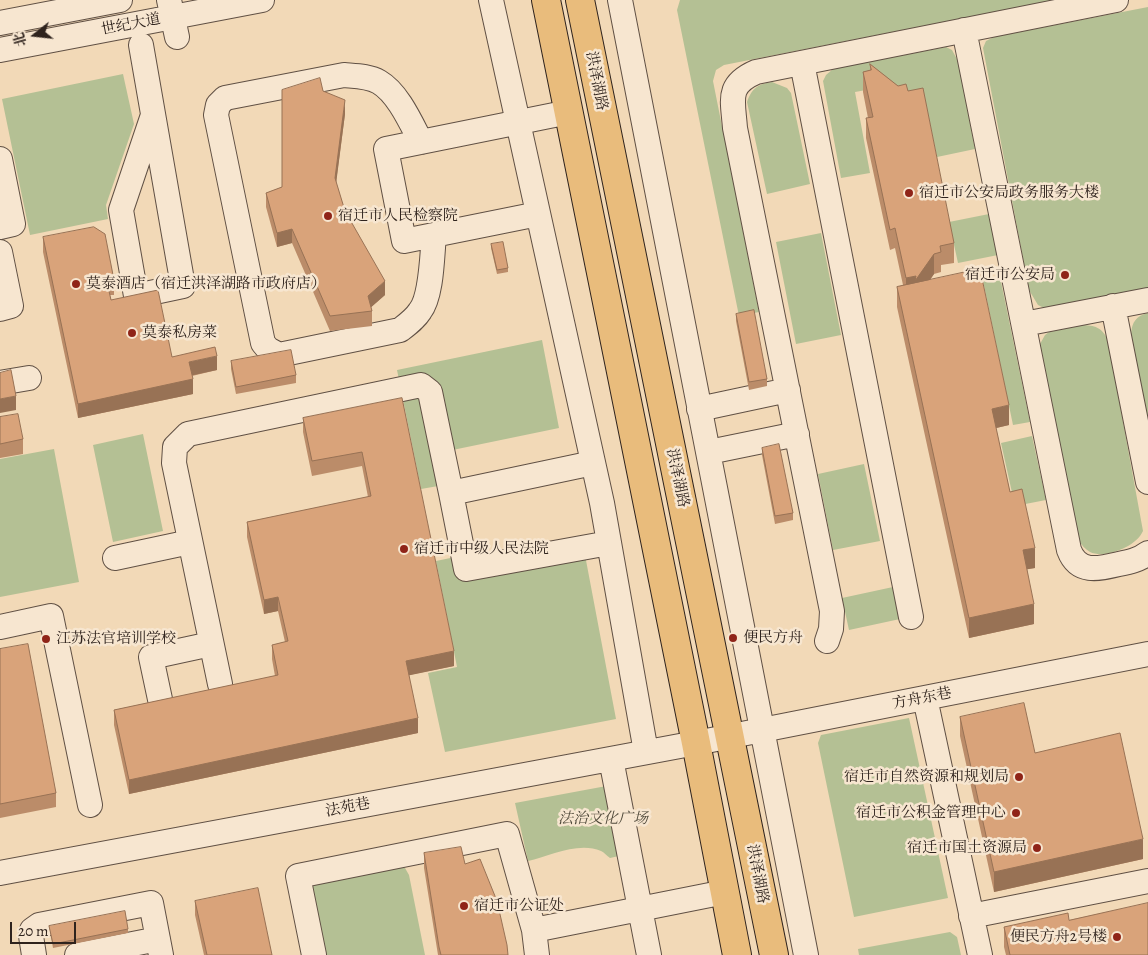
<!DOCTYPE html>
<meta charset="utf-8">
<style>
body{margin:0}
#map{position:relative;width:1148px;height:955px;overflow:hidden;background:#f2d9b7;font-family:Alegreya,"Noto Serif SC",serif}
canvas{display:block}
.north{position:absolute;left:10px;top:10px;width:50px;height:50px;-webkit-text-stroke:4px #f7e6d0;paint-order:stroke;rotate:254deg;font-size:14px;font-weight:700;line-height:20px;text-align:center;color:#2f231d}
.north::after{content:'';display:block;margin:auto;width:18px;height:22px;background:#2f231d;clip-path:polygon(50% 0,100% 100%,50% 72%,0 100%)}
.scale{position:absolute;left:10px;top:922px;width:66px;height:22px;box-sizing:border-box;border:2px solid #2f231d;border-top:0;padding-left:6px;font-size:15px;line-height:18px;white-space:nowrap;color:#2f231d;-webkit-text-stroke:4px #f7e6d0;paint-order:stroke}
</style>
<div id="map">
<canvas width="1148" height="955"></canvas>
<div class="north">北</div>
<div class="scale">20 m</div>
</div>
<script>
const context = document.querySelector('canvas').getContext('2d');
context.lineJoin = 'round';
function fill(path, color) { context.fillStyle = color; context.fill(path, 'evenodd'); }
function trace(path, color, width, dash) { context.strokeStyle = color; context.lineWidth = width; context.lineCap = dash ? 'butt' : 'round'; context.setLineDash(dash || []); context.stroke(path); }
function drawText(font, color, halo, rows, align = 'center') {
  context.font = font + ' Alegreya,"Noto Serif SC",serif'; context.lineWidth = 5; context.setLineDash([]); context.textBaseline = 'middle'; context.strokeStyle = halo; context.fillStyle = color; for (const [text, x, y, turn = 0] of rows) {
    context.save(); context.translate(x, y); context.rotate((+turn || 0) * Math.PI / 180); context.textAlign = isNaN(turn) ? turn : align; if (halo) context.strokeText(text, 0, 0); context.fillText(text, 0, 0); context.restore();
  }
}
fill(new Path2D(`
 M680 0H1055L724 65 716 70 713 81 759 312 739 316 677 10Z
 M1148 7V288L1046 309 1038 305 1029 290 983 48 986 41 994 37Z
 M946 47 952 50 958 61 975 149 937 157 926 105 914 107 883 87 855 92 870 173 841 178 823 81 826 75 833 69Z
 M123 74 134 124 106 205 108 219 30 235 2 99Z
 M772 82 787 88 791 93 810 184 767 194 747 102C752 88 758 84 772 82Z
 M989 214 998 255 958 263 949 222Z
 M821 233 841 335 796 344 776 242Z
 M1000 277 1030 422 1013 425 983 281Z
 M1148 313V421L1131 334C1132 322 1136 316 1148 313Z
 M1084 325C1097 326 1102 328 1108 340L1143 531C1136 547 1105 559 1090 552 1085 549 1081 545 1079 540L1040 344 1045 335 1049 332Z
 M542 340 559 428 438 453 444 485 421 489 397 370Z
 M143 434 163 531 113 542 93 445Z
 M1032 436 1046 500 1015 506 1001 443Z
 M54 449 79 582 0 597V459Z
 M864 464 880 541 833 550 818 474Z
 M585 555 616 719 445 752 428 673 457 667 436 561 460 556Z
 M893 587 900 619 849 630 842 598Z
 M909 718 948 898 854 917 818 743 821 735Z
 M628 782 641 851 610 858C607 856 604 852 601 851 579 841 549 856 528 861L515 803Z
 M399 863 405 868 409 875 425 955H325L311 888 316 882Z
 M950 932 957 937 961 955H859L858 949Z`), '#b4c094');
const minor = new Path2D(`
 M169 0 177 37
 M491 0 602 503 646 752
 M620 0 806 955
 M0 23 120 0
 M964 30 1069 550C1078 574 1098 569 1119 564 1129 562 1139 560 1148 553
 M141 45 183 286 136 296 121 210 153 115
 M0 50 262 0
 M802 63 911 617
 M421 142C411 123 398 93 379 82 369 76 355 76 344 75L225 98 218 105 216 115 263 343 268 349 279 355 400 330C408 324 415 319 420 311 432 296 432 254 434 235
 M0 159 13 224 0 227
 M538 214 404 241 386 149 569 112
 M0 252 11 306 0 309
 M1113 306 1148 482
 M1024 324 1148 300
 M0 383 29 378
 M699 409 788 390
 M709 452 797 434
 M593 463 451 493 466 569 609 543
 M115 558 190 542
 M0 627 51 616 90 805
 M827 641 831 629 832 611 735 128C733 100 726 85 756 72L1116 0
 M220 684 174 463 175 447 188 434 421 385 430 392 451 493
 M925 698 980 955
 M161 704 151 657 211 644
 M611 759 649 955
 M0 873 696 743 1148 654
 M971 916 1148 881
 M534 930 725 892
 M34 955 31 936 32 930 39 925 151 903 161 955
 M77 955 158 939
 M314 955 298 876 507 834 534 930 537 955`);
const major = new Path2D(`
 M546 0 696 743 737 955
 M580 0 774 955`);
trace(minor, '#605044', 26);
trace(major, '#2f231d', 30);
trace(minor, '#f7e6d0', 24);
trace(major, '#e9bc7c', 28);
fill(new Path2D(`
 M870 64 898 86 908 91 954 243V263L941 265V272L934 274 930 280 1009 425 996 428 1010 492 1035 568 1027 569 1034 624 969 638 897 307V287L903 285 895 248 890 250 866 138V118H868L863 92V72L870 70Z
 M323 91 345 114 336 182 345 211 385 295 371 307 372 311V326L330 331 292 243 277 247 266 207V193L282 187Z
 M43 237 114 280V295H110L111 300 172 357 217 370 192 376 193 394 78 418 43 252Z
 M491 244 508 268V272L497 274 491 248Z
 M736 314 767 379V386L749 390 736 321Z
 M231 361 296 375V383L236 394 231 369Z
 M402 398 454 666 409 675 418 733 129 794 114 725V710L275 676 272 659V645L285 642 278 611 264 614 247 537V522L368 497 362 466 312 476 303 432V418Z
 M0 417 23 439V454L0 458Z
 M762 448 793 513V520L775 524 762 455Z
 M0 649 56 793V807L0 818Z
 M960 717 1035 753 1143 859 994 892 960 736Z
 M424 853 465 864 508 955H438L424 868Z
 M195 901 272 955H204L195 915Z
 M1069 920 1148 955H1006L1004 947V927Z
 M49 926 128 929V933L53 948Z`), '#bb8c69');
fill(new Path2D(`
 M345 100V114L335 192V178Z
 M292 229V243L277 247V233Z
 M934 254V274L915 301 906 298V278L916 276Z
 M385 281V295L368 310V296Z
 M217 356V370L189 376V362Z
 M193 379V394L78 418V404Z
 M16 396V410L0 413V399Z
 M1009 405V425L992 429V409Z
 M1035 548V568L1023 570V550Z
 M278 597V611L264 614V600Z
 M1034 604V624L969 638V618Z
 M454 651V666L406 676V661Z
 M418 718V733L129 794V780Z
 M1143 839V859L994 892V872Z`), '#987255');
const building = new Path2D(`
 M870 64 898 86 906 84 908 91 923 88 954 243 940 246 941 252 934 254 915 281 916 276 906 278 895 228 890 230 866 118 873 117 863 72 871 70Z
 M320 78 323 91 345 100 335 178 345 211 385 281 368 296 372 311 330 316 292 229 277 233 266 193 282 187V90Z
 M94 227 105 234 114 280 107 282 111 300 158 290 172 357 215 347 217 356 189 362 193 379 78 404 43 237Z
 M503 242 508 268 497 270 491 244Z
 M980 269 1009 405 992 409 1010 492 1022 489 1035 548 1023 550 1034 604 969 618 897 287Z
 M754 310 767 379 749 382 736 314Z
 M291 350 296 375 236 387 231 361Z
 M11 370 16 396 0 399V373Z
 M402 398 454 651 406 661 418 718 129 780 114 710 278 675 272 645 288 641 278 597 264 600 247 522 371 496 362 452 312 461 303 418Z
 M18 414 23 439 0 444V417Z
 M779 444 793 513 775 516 762 448Z
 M28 644 56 793 0 804V649Z
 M1024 703 1035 753 1120 733 1143 839 994 872 960 717Z
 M461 847 465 864 480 859 497 901 507 945 508 955H441L439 947 424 853Z
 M258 888 272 955H207L195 901Z
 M1148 903V955H1010L1004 927 1068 913 1069 920Z
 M125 911 128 929 53 944 49 926Z`);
fill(building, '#d9a37a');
trace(building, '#987255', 1);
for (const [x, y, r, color] of [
 [909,193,5,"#8f2418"],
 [328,216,5,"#8f2418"],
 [1065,275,5,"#8f2418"],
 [76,284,5,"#8f2418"],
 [132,333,5,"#8f2418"],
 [404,549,5,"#8f2418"],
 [733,638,5,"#8f2418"],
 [46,639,5,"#8f2418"],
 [1019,777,5,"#8f2418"],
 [1016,813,5,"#8f2418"],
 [1037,848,5,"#8f2418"],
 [464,906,5,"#8f2418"],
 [1117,937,5,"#8f2418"]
]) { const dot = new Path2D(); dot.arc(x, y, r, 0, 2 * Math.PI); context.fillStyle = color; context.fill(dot); trace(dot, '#f7e6d0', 2); }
drawText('15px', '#2f231d', '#f7e6d0', [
 ["世纪大道",131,25,-11],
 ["洪泽湖路",596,81,79],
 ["洪泽湖路",677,478,78],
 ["方舟东巷",922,699,-11],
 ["法苑巷",348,808,-11],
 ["洪泽湖路",757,874,79]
]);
drawText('15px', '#2f231d', '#f7e6d0', [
 ["宿迁市公安局政务服务大楼",919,193],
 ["宿迁市人民检察院",338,216],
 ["宿迁市公安局",1055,275,"right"],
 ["莫泰酒店（宿迁洪泽湖路市政府店）",86,284],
 ["莫泰私房菜",142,333],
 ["宿迁市中级人民法院",414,549],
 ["便民方舟",743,638],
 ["江苏法官培训学校",56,639],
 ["宿迁市自然资源和规划局",1009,777,"right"],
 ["宿迁市公积金管理中心",1006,813,"right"],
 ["宿迁市国土资源局",1027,848,"right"],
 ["宿迁市公证处",474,906],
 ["便民方舟2号楼",1107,937,"right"]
], 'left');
drawText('italic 15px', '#504a3b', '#f7e6d0', [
 ["法治文化广场",603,819]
]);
</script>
